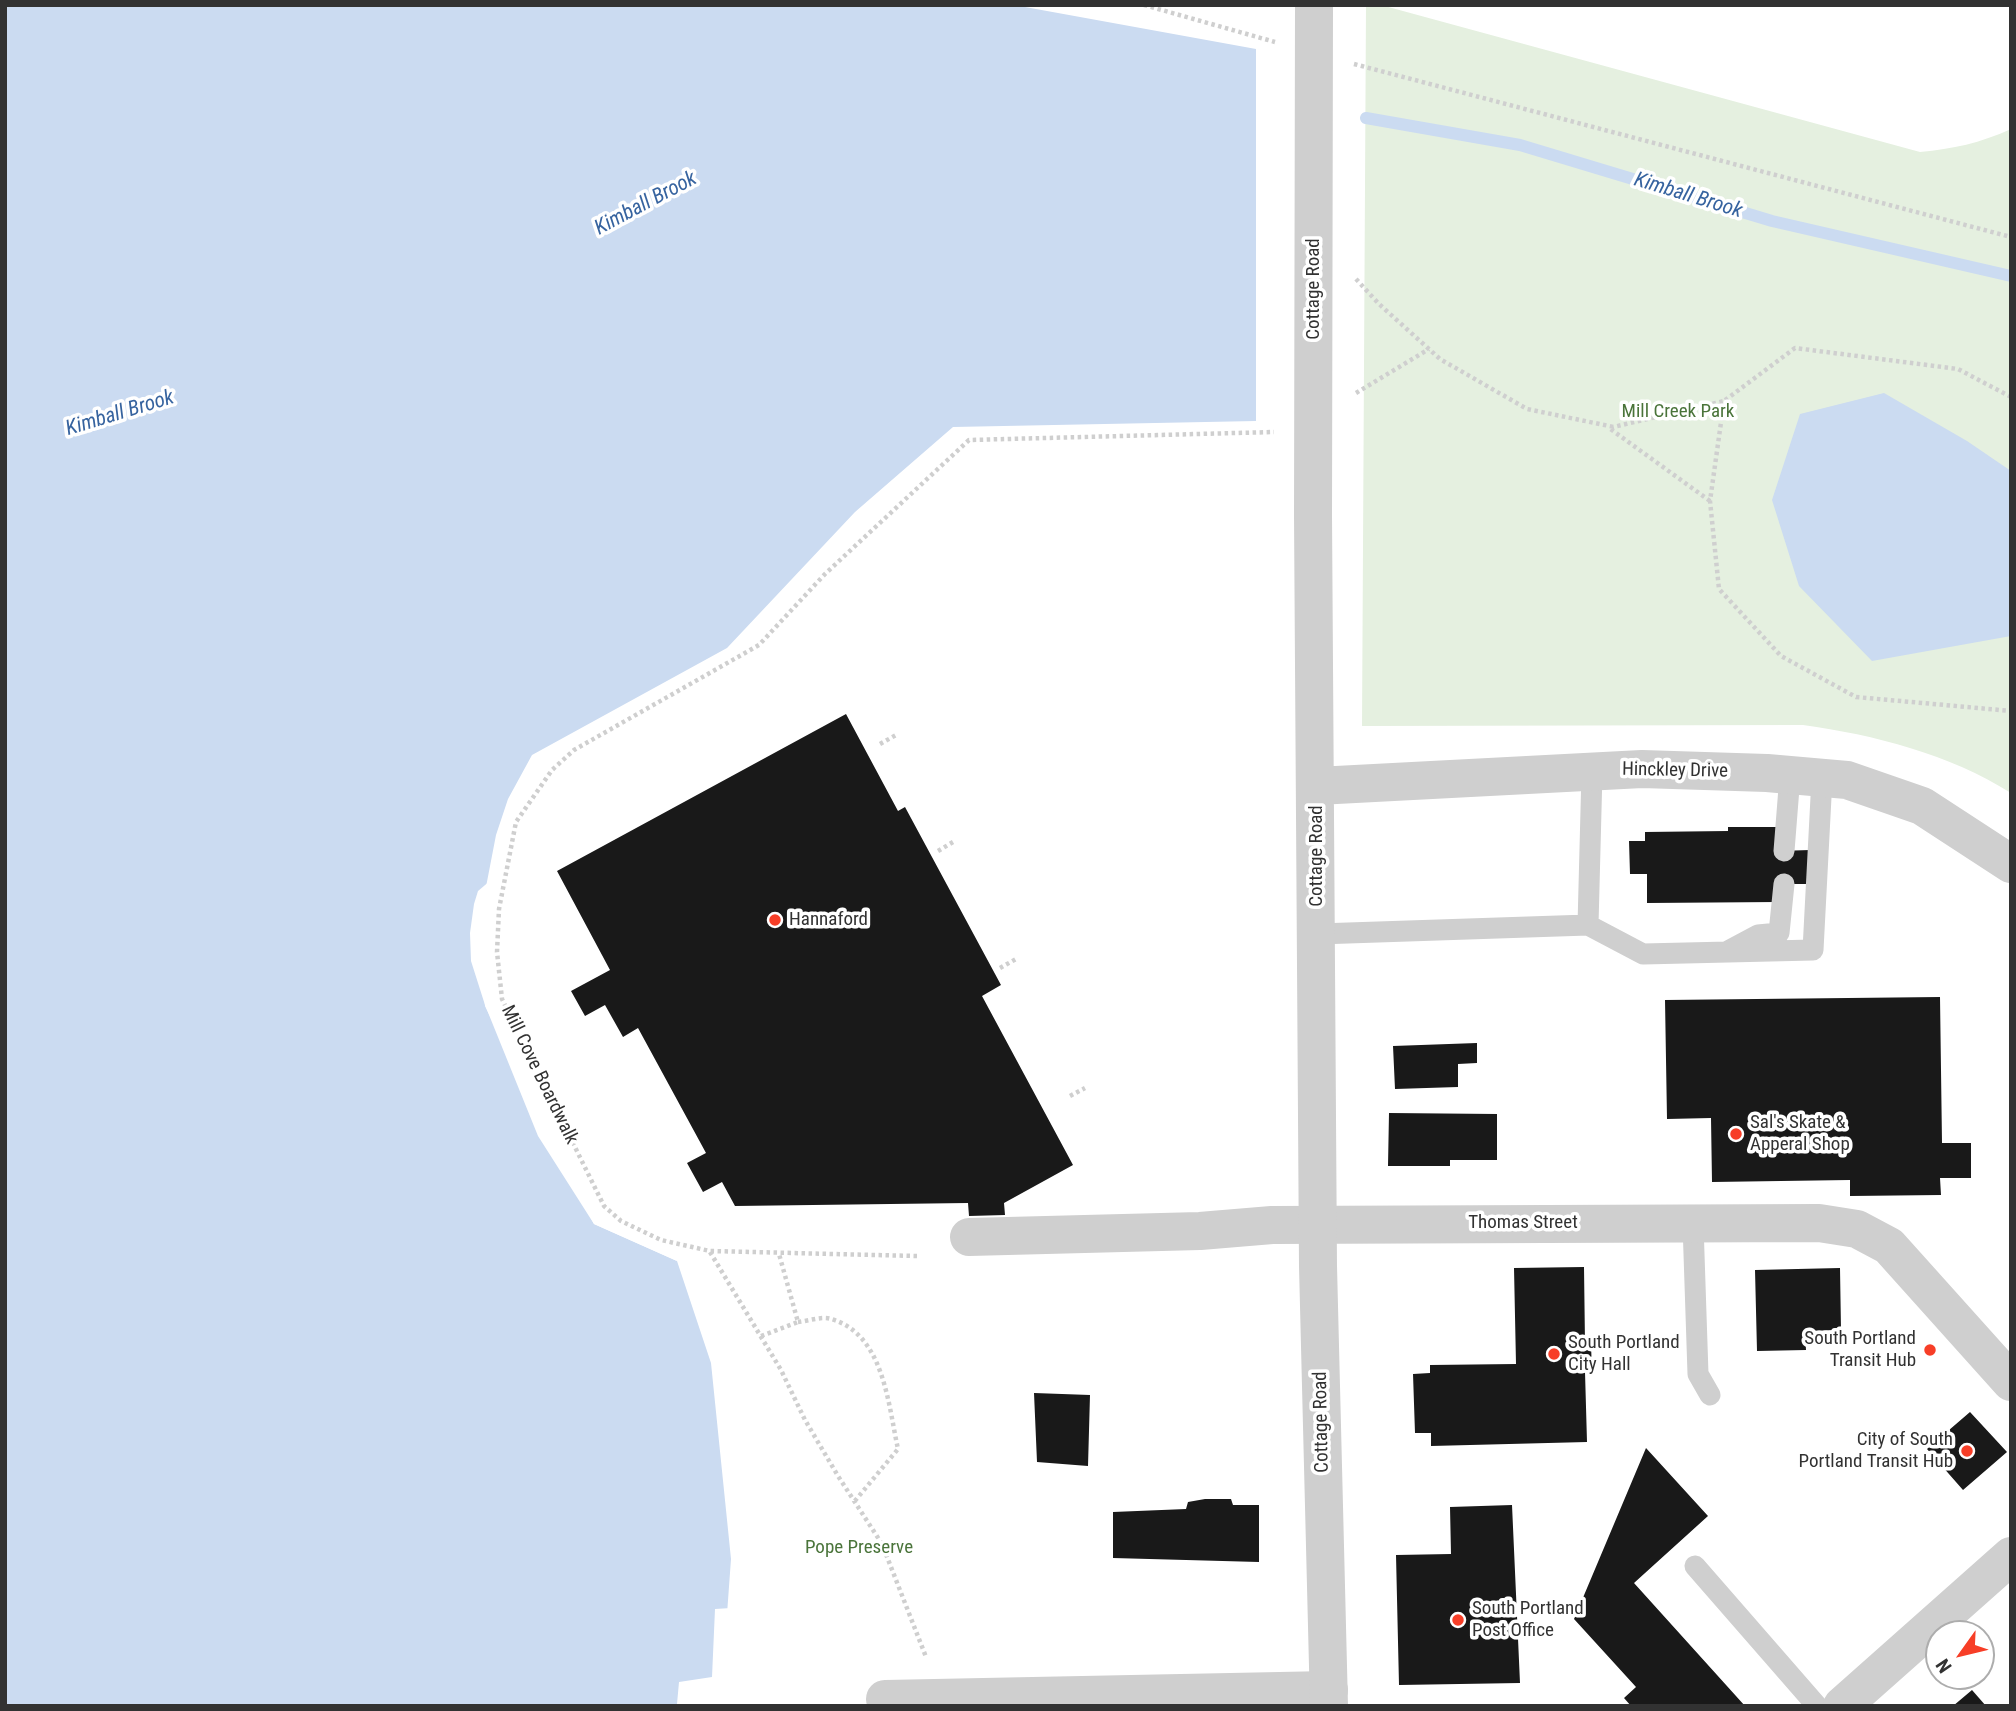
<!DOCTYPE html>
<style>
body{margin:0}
#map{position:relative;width:2016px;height:1711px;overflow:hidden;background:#fff;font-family:"Roboto Condensed",sans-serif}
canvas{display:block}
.frame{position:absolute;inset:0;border:7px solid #323232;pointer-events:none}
.north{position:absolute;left:1925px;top:1620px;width:70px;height:70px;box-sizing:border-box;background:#fff;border:2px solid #adadad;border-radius:50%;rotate:236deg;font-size:19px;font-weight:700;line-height:28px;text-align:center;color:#323232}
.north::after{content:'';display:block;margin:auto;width:24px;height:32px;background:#f73e27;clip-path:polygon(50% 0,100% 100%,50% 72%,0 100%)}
</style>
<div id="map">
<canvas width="2016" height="1711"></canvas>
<div class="frame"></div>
<div class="north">N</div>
</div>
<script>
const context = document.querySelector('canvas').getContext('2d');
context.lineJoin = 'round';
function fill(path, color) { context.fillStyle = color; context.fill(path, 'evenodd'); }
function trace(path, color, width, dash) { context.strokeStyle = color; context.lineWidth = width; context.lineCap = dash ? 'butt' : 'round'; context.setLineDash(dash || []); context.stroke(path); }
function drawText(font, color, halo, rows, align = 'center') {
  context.font = font + ' "Roboto Condensed",sans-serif'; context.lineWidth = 7; context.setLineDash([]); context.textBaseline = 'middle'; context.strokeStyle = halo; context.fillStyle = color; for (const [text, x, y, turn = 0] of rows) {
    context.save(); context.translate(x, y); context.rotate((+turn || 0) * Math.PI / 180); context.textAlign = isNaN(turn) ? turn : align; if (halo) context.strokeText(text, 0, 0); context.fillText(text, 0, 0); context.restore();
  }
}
fill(new Path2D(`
 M1366 5H1381L1920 152C1953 149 1980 143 2011 129V793C1949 754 1875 735 1803 725L1362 726Z`), '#e5f0e0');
fill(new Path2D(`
 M5 5H1014L1256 49V421L953 427 855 512 727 648 532 755 508 799 496 835 480 918 485 1006 594 1224 677 1261 711 1363 731 1559 722 1683 712 1706H5Z
 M1884 393 1967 441 2011 471V636L1872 661 1799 586 1772 500 1800 414Z`), '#cbdbf1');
fill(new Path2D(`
 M491 880 483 919 488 1005 597 1221 673 1256 677 1261 594 1224 538 1136 485 1005 471 961 470 933 474 904 478 891Z
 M731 1608 725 1684 715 1706 677 1704 679 1682 712 1677 715 1609Z`), '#fff');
trace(new Path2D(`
 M1366 118 1520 145 1772 221 2011 276`), '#cbdbf1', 12);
fill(new Path2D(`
 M846 714 898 811 905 807 1001 985 982 996 1073 1165 1004 1203 1005 1215 969 1216 968 1203 735 1206 722 1182 703 1192 687 1163 706 1153 638 1028 623 1037 605 1005 585 1016 571 991 610 970 557 871Z
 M1728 827H1777L1778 851 1810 850V884H1777L1778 902 1647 903V874H1630L1629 841H1645V832L1728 831Z
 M1940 997 1942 1143H1971V1178H1940L1941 1195 1850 1196V1180L1712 1182 1711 1118 1667 1119 1665 1000Z
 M1477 1043V1063L1458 1064V1087L1395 1089 1393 1046Z
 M1389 1113 1497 1114V1160H1450V1166H1388Z
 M1584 1267 1585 1344H1591L1592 1372H1585L1587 1442 1431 1446V1433H1415L1413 1374 1430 1373V1365L1516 1364 1514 1268Z
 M1840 1268 1841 1330 1805 1331 1806 1350 1757 1351 1755 1270Z
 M1034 1393 1090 1395 1088 1466 1037 1462Z
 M1970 1412 2007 1452 1963 1490 1927 1449Z
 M1646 1448 1708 1516 1634 1583 1745 1706H1631L1624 1698 1636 1687 1574 1619Z
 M1205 1499H1231L1233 1505H1259V1562L1113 1558V1512L1186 1509 1188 1502Z
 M1512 1505 1520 1683 1399 1685 1396 1555 1451 1554 1450 1507Z
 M1972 1690 1986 1706H1953Z`), '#191919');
trace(new Path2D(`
 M1144 5 1275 42
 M1354 64 2011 237
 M1356 279 1379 304 1440 359 1527 409 1614 427
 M1356 393 1429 349
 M2011 397 1958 369 1795 348 1724 401 1710 501 1719 589 1781 656 1856 697 2011 711
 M1710 501 1609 428 1724 401
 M880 744 896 735
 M938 851 953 842
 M1000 968 1016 959
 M1070 1096 1085 1088
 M710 1252 781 1370 805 1420 838 1476 882 1544 926 1657
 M917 1256 710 1251 661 1240 621 1221 604 1206 502 999 497 952 499 909 516 822 552 770 574 750 759 645 825 574 969 440 1274 432
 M798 1322C808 1321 822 1316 831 1319 884 1334 888 1404 898 1449L854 1502
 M761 1336 798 1322 779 1254`), '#cfcfcf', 4.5, [3.5, 3.5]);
trace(new Path2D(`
 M1784 851 1790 775
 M1588 925 1643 954 1813 950 1822 778
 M1318 934 1588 925 1592 772
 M1728 951 1758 935 1779 933 1784 884
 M1693 1224 1698 1374 1710 1395
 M1695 1566 1817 1706`), '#cfcfcf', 21);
trace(new Path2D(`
 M969 1237 1200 1231 1272 1225 1819 1223 1857 1229 1889 1246 2011 1382
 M885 1699 1329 1690`), '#cfcfcf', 38);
trace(new Path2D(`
 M1314 5 1313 515 1318 1266 1329 1706
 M1317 786 1642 769 1767 773 1847 780 1922 806 2011 864
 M1842 1706 2011 1556`), '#cfcfcf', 38);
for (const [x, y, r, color] of [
 [775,920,7,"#f73e27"],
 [1736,1134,7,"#f73e27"],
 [1930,1350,7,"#f73e27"],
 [1554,1354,7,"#f73e27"],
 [1967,1451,7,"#f73e27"],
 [1458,1620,7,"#f73e27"]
]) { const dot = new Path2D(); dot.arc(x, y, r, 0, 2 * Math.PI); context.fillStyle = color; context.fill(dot); trace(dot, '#fff', 2.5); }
drawText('19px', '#323232', '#fff', [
 ["Cottage Road",1314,289,-90],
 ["Hinckley Drive",1675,771,1],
 ["Cottage Road",1317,856,-90],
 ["Mill Cove Boardwalk",539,1075,64],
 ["Thomas Street",1523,1223],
 ["Cottage Road",1322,1422,-91]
]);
drawText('19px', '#4a743a', '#fff', [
 ["Mill Creek Park",1678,412],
 ["Pope Preserve",859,1548]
]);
drawText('19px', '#323232', '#fff', [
 ["Hannaford",789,920],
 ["Sal's Skate &",1750,1123],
 ["Apperal Shop",1750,1145],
 ["South Portland",1916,1339,"right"],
 ["Transit Hub",1916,1361,"right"],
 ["South Portland",1568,1343],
 ["City Hall",1568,1365],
 ["City of South",1953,1440,"right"],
 ["Portland Transit Hub",1953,1462,"right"],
 ["South Portland",1472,1609],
 ["Post Office",1472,1631]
], 'left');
drawText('italic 21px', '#36639f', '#fff', [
 ["Kimball Brook",1688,196,17],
 ["Kimball Brook",646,204,-28],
 ["Kimball Brook",120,414,-17]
]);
</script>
